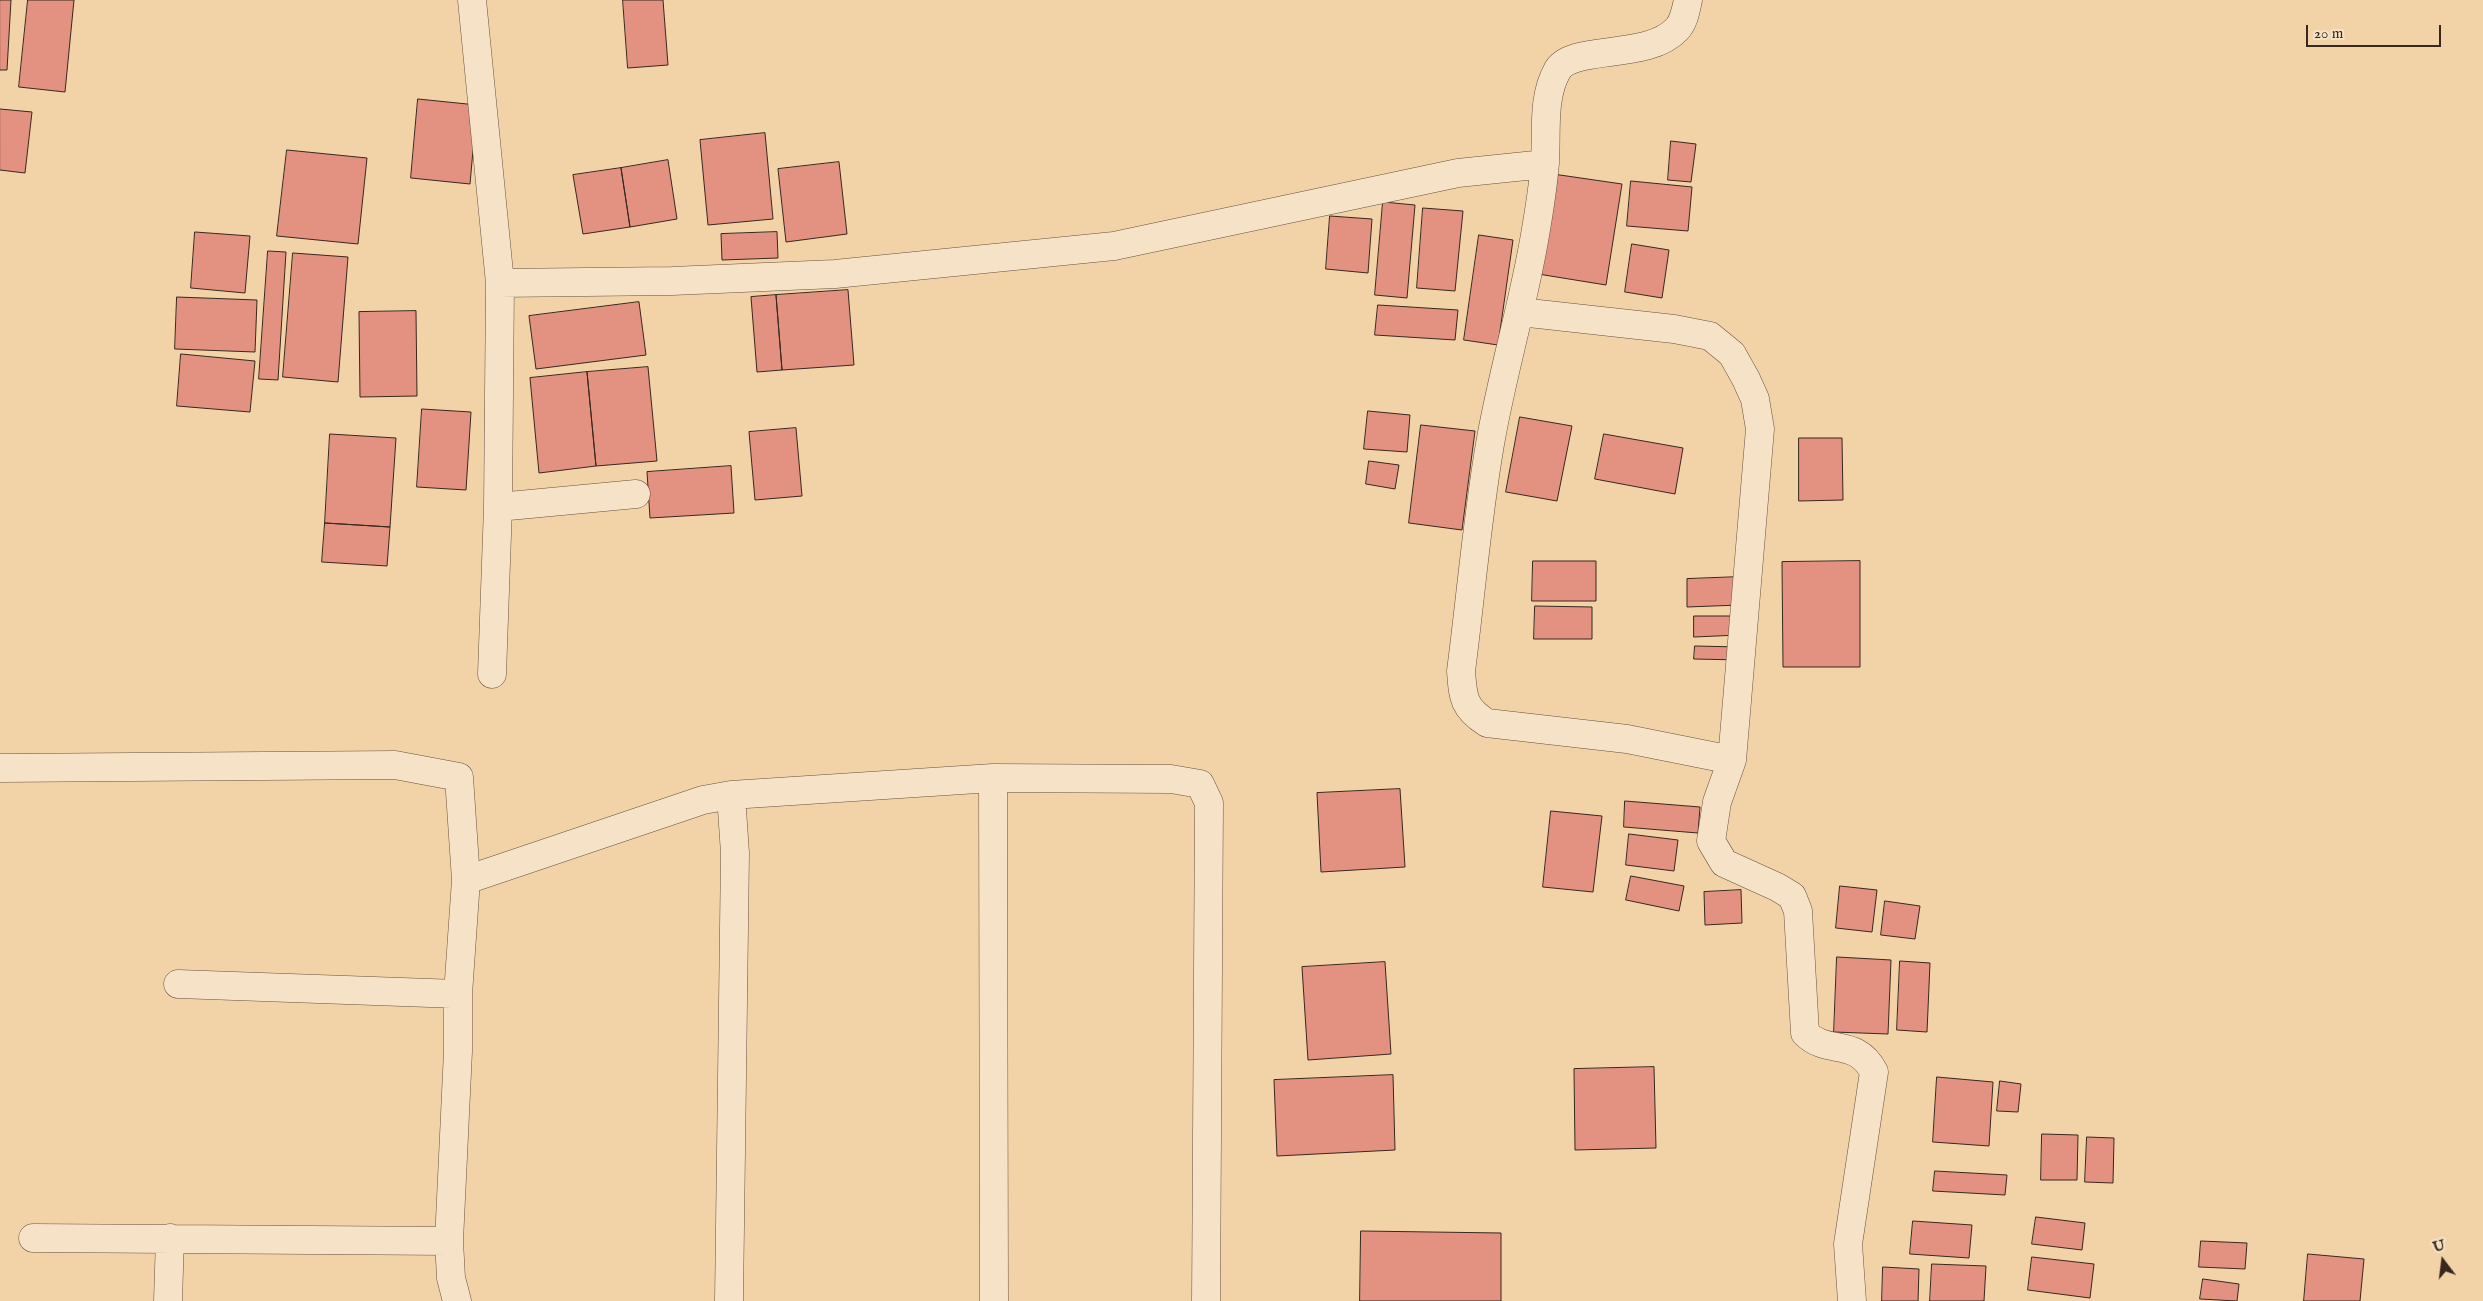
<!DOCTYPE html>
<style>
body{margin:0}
#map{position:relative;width:2483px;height:1301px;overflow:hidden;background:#f1d3a7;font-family:"IM FELL English",serif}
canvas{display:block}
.north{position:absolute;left:2418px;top:1236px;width:50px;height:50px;-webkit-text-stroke:4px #f6e2c6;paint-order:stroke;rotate:345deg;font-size:14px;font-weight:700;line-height:20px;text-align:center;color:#38271e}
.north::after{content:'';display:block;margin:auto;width:18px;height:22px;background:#38271e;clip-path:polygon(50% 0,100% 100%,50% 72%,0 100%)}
.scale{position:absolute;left:2306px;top:25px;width:135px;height:22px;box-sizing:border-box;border:2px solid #38271e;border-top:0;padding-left:6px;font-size:15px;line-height:18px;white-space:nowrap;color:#38271e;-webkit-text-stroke:4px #f6e2c6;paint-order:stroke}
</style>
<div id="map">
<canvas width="2483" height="1301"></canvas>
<div class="north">U</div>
<div class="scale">20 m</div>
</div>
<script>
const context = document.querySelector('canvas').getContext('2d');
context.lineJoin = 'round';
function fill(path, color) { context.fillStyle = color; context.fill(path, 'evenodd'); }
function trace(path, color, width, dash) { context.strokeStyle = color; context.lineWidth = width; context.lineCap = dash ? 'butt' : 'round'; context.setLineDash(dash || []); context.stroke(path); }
const building = new Path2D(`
 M0 0H11L7 70H0Z
 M28 0H74L65 92 19 87Z
 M623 0H663L668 65 628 68Z
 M418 99 477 105 470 184 411 178Z
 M0 109 32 112 25 173 0 170Z
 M765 133 773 219 708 225 700 140Z
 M1671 141 1696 144 1691 182 1668 180Z
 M287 150 367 158 358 244 277 236Z
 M668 160 677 219 630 227 621 168Z
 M839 162 847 234 786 242 778 169Z
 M621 168 630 227 583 234 573 175Z
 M1553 174 1622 184 1606 285 1538 274Z
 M1631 181 1692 187 1688 231 1627 226Z
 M1383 202 1415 205 1407 298 1375 295Z
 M1423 208 1463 211 1455 291 1417 288Z
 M1330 216 1372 219 1368 273 1326 269Z
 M195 232 250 236 245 293 191 288Z
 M777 232 778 258 722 260 721 234Z
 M1479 235 1513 240 1498 345 1464 340Z
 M1632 244 1669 250 1662 298 1625 292Z
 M268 251 286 252 278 380 259 379Z
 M293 253 348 257 338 382 283 377Z
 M848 290 854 365 782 370 776 295Z
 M776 295 782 370 757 372 751 297Z
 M177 297 257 300 255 352 175 349Z
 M639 302 646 355 536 369 529 316Z
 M1378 305 1458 310 1455 340 1375 335Z
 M416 311 417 396 360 397 359 312Z
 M181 354 255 361 250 412 177 406Z
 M648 367 657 461 596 466 587 372Z
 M587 372 596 466 539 473 530 378Z
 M422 409 471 412 466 490 417 487Z
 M1368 411 1410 415 1407 452 1364 449Z
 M1520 417 1572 426 1557 501 1506 492Z
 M1421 425 1475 431 1462 530 1409 523Z
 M796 428 802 496 755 500 749 432Z
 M330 434 396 438 390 527 325 523Z
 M1604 434 1683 448 1675 494 1595 479Z
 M1799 438H1842L1843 500 1799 501Z
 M1369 461 1399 465 1395 489 1366 484Z
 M731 466 734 513 650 518 647 472Z
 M325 523 390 527 387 566 322 562Z
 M1533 561H1596V601H1532Z
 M1860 561V667H1783L1782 562Z
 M1739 577 1740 605 1687 607V579Z
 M1535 606 1592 607V639H1534Z
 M1694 616H1738L1739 635 1694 637Z
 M1695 646 1740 647 1741 660 1694 659Z
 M1400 789 1405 867 1321 872 1317 793Z
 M1625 801 1700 807 1698 833 1624 827Z
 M1551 811 1602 816 1593 892 1543 887Z
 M1629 834 1678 840 1674 871 1626 865Z
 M1631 876 1684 886 1679 911 1626 900Z
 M1840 886 1877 890 1872 932 1836 928Z
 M1741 890 1742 923 1705 925 1704 892Z
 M1885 901 1920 906 1915 939 1881 935Z
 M1837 957 1891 960 1888 1034 1834 1032Z
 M1900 961 1930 963 1927 1032 1897 1030Z
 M1385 962 1391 1054 1308 1060 1302 967Z
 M1654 1067 1656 1148 1575 1150 1574 1069Z
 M1393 1075 1395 1150 1277 1156 1274 1080Z
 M1937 1077 1993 1082 1989 1146 1933 1142Z
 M2000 1081 2021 1084 2018 1112 1997 1111Z
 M2042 1134 2078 1135 2077 1180H2041Z
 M2087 1137 2114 1138 2113 1183 2085 1182Z
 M1935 1171 2007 1175 2005 1195 1933 1191Z
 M2036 1217 2085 1223 2082 1250 2032 1244Z
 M1913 1221 1972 1225 1969 1258 1910 1254Z
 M1361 1231 1501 1233V1301H1360Z
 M2201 1241 2247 1243 2245 1269 2199 1267Z
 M2308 1254 2364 1259 2360 1301H2304Z
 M2032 1257 2094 1264 2090 1298 2028 1290Z
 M1932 1264 1986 1266 1984 1301H1930Z
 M1883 1267 1919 1269 1918 1301H1882Z
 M2203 1279 2239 1284 2237 1301 2200 1299Z`);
fill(building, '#e39281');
trace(building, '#38271e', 1);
const street = new Path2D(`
 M472 0 500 283 498 507 492 674
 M1688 0C1686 9 1684 22 1677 29 1648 61 1571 44 1557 71 1542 98 1547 132 1545 162 1543 187 1539 212 1535 235 1523 306 1502 374 1490 444 1477 519 1471 595 1461 671 1463 697 1463 708 1487 723L1627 739 1732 760 1717 802 1711 841 1724 863 1777 887 1792 896 1798 911 1805 1033C1828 1056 1856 1037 1874 1072L1848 1244 1852 1301
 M500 283 672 281 835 274 1114 246 1458 173 1545 164
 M1520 312 1674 329 1710 336 1732 354 1746 379 1755 399 1760 429 1732 760
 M498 507 636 494
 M0 768 395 765 459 777 466 880 458 994V1051L449 1241 451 1278 457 1301
 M993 778 994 1301
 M731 795 993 778 1171 779 1200 784 1209 803 1206 1301
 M466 880 703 800 731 795 735 853 729 1301
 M178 984 458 994
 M33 1238 449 1241
 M168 1301 170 1238`);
trace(street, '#665240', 29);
trace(street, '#f6e2c6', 28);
</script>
